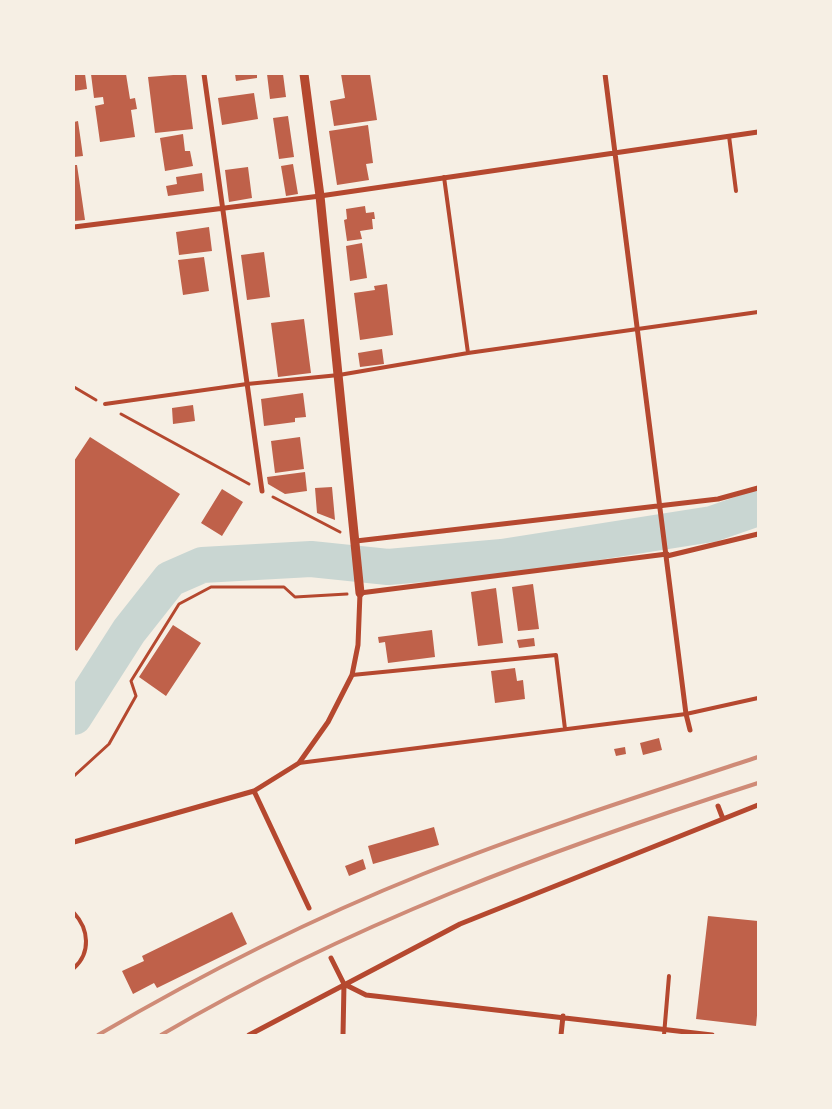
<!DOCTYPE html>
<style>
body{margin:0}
#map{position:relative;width:832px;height:1109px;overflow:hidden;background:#f6efe4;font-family:Arial,sans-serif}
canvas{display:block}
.frame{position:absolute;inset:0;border:75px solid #f6efe4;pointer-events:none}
</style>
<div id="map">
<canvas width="832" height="1109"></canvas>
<div class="frame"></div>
</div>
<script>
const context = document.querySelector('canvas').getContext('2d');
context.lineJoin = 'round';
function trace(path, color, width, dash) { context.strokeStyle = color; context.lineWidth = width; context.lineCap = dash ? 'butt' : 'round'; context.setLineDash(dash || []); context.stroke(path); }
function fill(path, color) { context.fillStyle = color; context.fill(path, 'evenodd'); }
trace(new Path2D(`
 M74 717 129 631 170 579 202 565 311 559 388 567 502 557 712 524 758 508`), '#c9d6d2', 36);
fill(new Path2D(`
 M74 74H85L87 89 74 91Z
 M91 74H126L130 99 135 98 137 109 131 110 135 137 100 142 95 106 104 104 103 97 94 98Z
 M186 74 193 129 155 133 148 77Z
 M235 74H257V78L236 81Z
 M267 74H283L286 97 270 99Z
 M341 74H370L377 120 334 126 330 101 345 98Z
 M254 93 258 119 222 125 218 98Z
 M288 116 294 157 279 159 273 118Z
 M78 121 83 156 74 157V122Z
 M368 125 373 163 366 164 369 180 337 185 329 131Z
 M183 134 185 151H190L193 166 165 171 160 138Z
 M293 164 298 194 286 196 281 166Z
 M74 165H77L85 220 74 221Z
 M248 167 252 198 229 202 225 170Z
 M202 173 204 191 168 196 166 186 177 184 176 177Z
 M365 206 366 213 374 212 375 219H372L373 229 360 231 362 239 347 241 344 220 347 219 346 209Z
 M209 227 212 251 179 255 176 232Z
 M362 243 367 278 350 281 346 246Z
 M264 252 270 297 247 300 241 255Z
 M204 257 209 291 183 295 178 260Z
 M387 284 393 335 360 340 354 293 375 290 374 286Z
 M304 319 311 373 278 377 271 323Z
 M382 349 384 364 360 367 358 353Z
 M303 393 306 417 295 418V422L264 426 261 399Z
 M193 405 195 421 173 424 172 408Z
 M90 437 180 494 77 651 74 649V461Z
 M300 437 304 469 275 473 271 441Z
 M305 472 307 491 285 494 268 484 267 477Z
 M332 487 335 520 317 513 315 488Z
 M222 489 243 502 222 536 201 523Z
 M533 584 539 629 518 631 512 587Z
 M496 588 503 643 478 646 471 592Z
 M173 625 201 643 166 696 139 677Z
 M432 630 435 657 388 663 385 642 379 643 378 637Z
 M534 638 535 646 519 648 517 640Z
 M515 668 517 681 523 680 525 699 495 703 491 671Z
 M659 738 662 750 643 755 640 743Z
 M625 747 626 754 616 756 614 749Z
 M434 827 439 845 373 864 368 846Z
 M363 859 366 869 349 876 345 866Z
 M232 912 247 944 157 988 154 983 133 994 122 971 144 961 142 956Z
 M708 916 758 921V1005L756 1026 696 1019Z`), '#bf614a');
trace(new Path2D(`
 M74 387 96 400
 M121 414 249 484
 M273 497 340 532
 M74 776 109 744 136 696 131 681 179 604 211 587H284L295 597 347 594`), '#b5482f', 3);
trace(new Path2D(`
 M729 136 736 191
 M444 177 468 353
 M105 404 247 384 339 375 468 353 758 312
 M352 675 556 655 565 729
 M299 763 686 714 758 698
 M74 913C89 929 91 953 74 968
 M664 1035 669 976`), '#b5482f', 4);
trace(new Path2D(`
 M204 74 262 491
 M605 74 686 714 690 730
 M74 227 320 196 758 132
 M356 541 718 499 758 488
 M667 556 758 534
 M254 791 309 908
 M718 806 723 819
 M74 842 254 791 299 763 328 722 352 675 358 645 360 593 667 554
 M331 958 344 984 343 1035
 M344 984 366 995 712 1035
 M249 1035 460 924 758 805
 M561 1035 563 1016`), '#b5482f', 5);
trace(new Path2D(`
 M304 74 320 196 360 593`), '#b5482f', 9);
trace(new Path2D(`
 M98 1035C202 974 311 919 423 874 533 830 646 794 758 757
 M161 1035C348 925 552 849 758 783`), '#cf8b77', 4);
</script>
